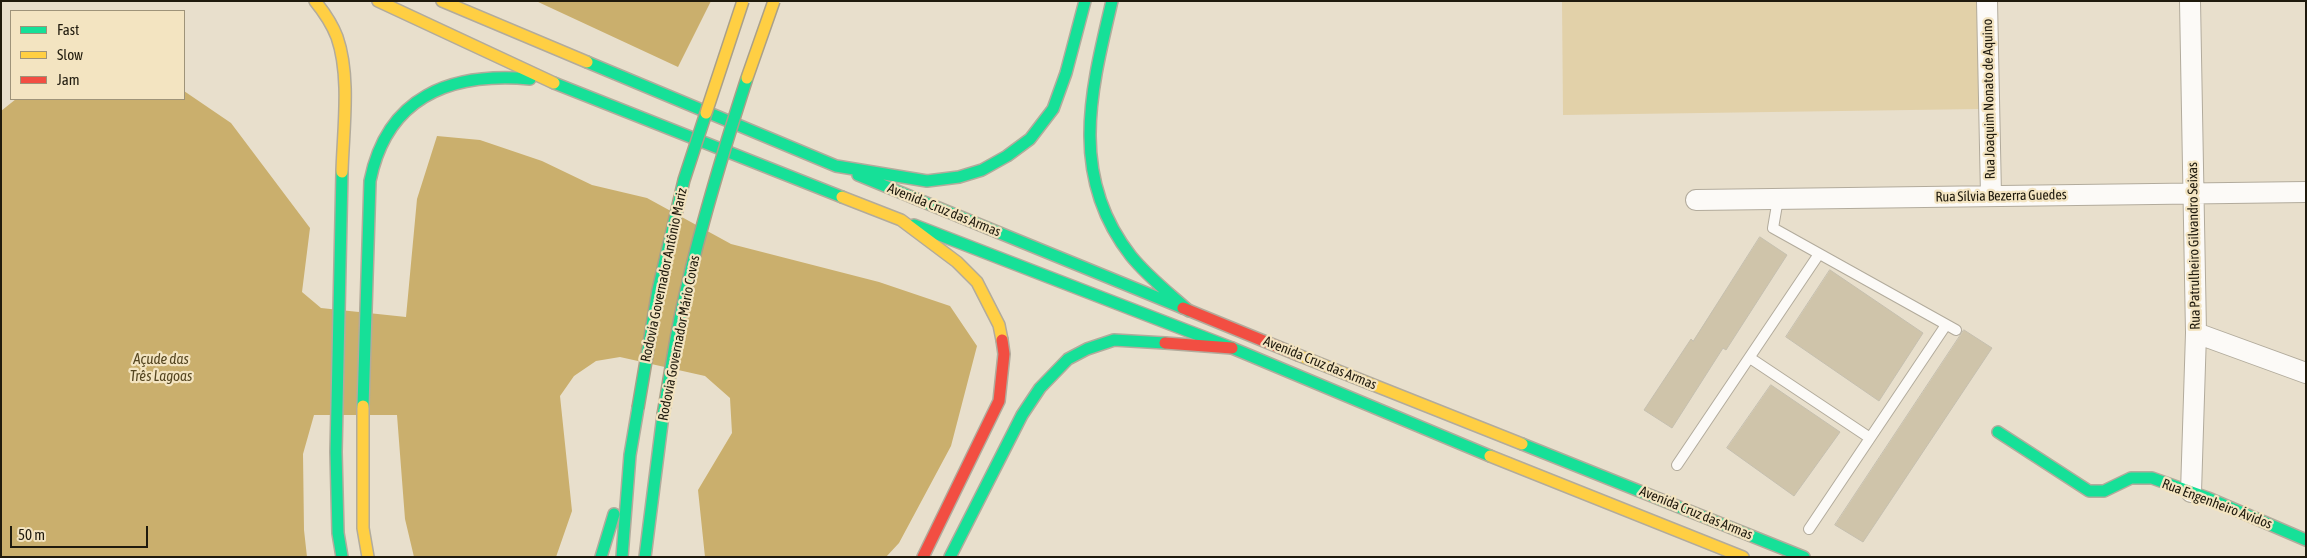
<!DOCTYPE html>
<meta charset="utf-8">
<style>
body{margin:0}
#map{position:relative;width:2307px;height:558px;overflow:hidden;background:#e8dfcc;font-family:"Asap Condensed",sans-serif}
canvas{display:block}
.frame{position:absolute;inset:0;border:2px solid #1f1a0d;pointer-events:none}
.legend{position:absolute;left:10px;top:10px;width:175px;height:90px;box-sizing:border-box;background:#f3e4c1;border:1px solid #9e9379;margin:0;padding:6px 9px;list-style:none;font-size:15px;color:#1f1a0d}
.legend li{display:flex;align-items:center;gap:10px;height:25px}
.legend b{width:25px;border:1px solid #9e9379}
.scale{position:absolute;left:10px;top:526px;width:138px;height:22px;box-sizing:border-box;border:2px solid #1f1a0d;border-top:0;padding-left:6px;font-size:15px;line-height:18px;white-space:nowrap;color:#1f1a0d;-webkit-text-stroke:4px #f3e4c1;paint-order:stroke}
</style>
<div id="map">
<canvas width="2307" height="558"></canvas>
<div class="frame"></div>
<ul class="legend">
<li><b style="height:6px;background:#16e098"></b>Fast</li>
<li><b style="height:6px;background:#ffcf43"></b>Slow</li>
<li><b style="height:6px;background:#f24e42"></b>Jam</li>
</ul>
<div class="scale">50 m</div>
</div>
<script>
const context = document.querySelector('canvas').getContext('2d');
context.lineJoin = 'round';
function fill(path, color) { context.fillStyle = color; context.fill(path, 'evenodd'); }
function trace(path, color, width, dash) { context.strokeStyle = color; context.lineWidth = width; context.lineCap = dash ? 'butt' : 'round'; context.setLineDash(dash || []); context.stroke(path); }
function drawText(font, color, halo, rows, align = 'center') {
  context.font = font + ' "Asap Condensed",sans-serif'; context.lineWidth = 4.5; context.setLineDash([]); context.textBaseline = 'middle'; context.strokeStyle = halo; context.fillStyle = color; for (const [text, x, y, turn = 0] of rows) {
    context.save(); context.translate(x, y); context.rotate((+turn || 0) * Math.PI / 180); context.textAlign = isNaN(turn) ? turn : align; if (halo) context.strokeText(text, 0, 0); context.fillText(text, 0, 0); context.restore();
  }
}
fill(new Path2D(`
 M1562 1H1979L1980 109 1563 115Z`), '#e2d1a9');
fill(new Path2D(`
 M536 1H711L678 67Z
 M184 91 231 123 310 228 302 292 321 308 406 317 417 199 437 136 480 140 542 161 592 185 647 198 731 244 879 282 950 306 977 346 951 446 899 543 886 557H705L698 490 732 433 730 398 705 376 620 357 596 361 574 376 560 396 572 511 556 557H414L405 519 397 415H314L303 454 304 530 307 557H1V111L16 99H184Z`), '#caaf6d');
const building = new Path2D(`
 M1760 237 1787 255 1726 350 1723 348 1672 428 1644 410 1691 339 1693 341Z
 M1830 270 1923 333 1879 401 1786 337Z
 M1964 330 1992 348 1863 542 1835 525Z
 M1771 385 1840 432 1794 496 1727 448Z`);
fill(building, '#cfc4aa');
trace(building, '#c5bfaf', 1);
const lane = new Path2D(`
 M1778 199 1773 228 1956 330
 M1750 358 1870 438
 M1677 465 1819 254
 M1809 529 1946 325`);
const street = new Path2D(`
 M1987 1 1991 196
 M2190 1 2196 333 2191 492
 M1696 200 2306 192
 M2196 333 2306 373`);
const fast = new Path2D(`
 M1112 1C1091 90 1068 176 1131 256 1148 277 1169 293 1189 311
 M587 62 836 166 927 181 959 177 982 170 1007 156 1030 139 1053 109 1066 73 1085 1
 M554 83 842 197
 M858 175 1183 308
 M914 225 1232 348 1490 456
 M363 406 370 181C387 96 451 72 530 79
 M1998 432 2089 491H2104L2131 478H2152L2208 498 2306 540
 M1522 444 1804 557
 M342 557 338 533 336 452 342 172
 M601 557 614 514
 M622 557 630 455 638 408
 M645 557 663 415
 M950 557 1022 415 1040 388 1068 359 1087 349 1114 340 1165 343`);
const slow = new Path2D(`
 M315 1C324 12 332 24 337 37 351 77 343 131 342 172
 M378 1 554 83
 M442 1 587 62
 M842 197 901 220 957 262 977 282 999 325 1002 340
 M1298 355 1522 444
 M363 406V528L368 557
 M1490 456 1743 557`);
const jam = new Path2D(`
 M1183 308 1298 355
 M1165 343 1232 348
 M923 557 999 401 1004 354 1002 340`);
trace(lane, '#b2ab9c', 12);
trace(street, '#b2ab9c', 22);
trace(fast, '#b2ab9c', 14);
trace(slow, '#b2ab9c', 14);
trace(jam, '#b2ab9c', 14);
trace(lane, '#fcfaf7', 10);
trace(street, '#fcfaf7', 20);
trace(fast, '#16e098', 11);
trace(slow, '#ffcf43', 11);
trace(jam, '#f24e42', 11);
const fastBridge = new Path2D(`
 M638 408 658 290 684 180 706 113
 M663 415C669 381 674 347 681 313 698 233 722 155 747 78`);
const slowBridge = new Path2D(`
 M747 78 774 1
 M706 113 743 1`);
trace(fastBridge, '#aaa089', 14, []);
trace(slowBridge, '#aaa089', 14, []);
trace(fastBridge, '#16e098', 11);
trace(slowBridge, '#ffcf43', 11);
drawText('14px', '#1f1a0d', '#f3e4c1', [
 ["Rua Joaquim Nonato de Aquino",1989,99,-91],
 ["Rua Sílvia Bezerra Guedes",2001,196,-1],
 ["Avenida Cruz das Armas",944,210,22],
 ["Rua Patrulheiro Gilvandro Seixas",2194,246,-91],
 ["Rodovia Governador Antônio Mariz",664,275,-78],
 ["Rodovia Governador Mário Covas",679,338,-79],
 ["Avenida Cruz das Armas",1320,363,22],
 ["Rua Engenheiro Ávidos",2217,504,21],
 ["Avenida Cruz das Armas",1696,513,22]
]);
drawText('italic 15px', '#554621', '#f3e4c1', [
 ["Açude das",161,359],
 ["Três Lagoas",161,376]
]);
</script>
